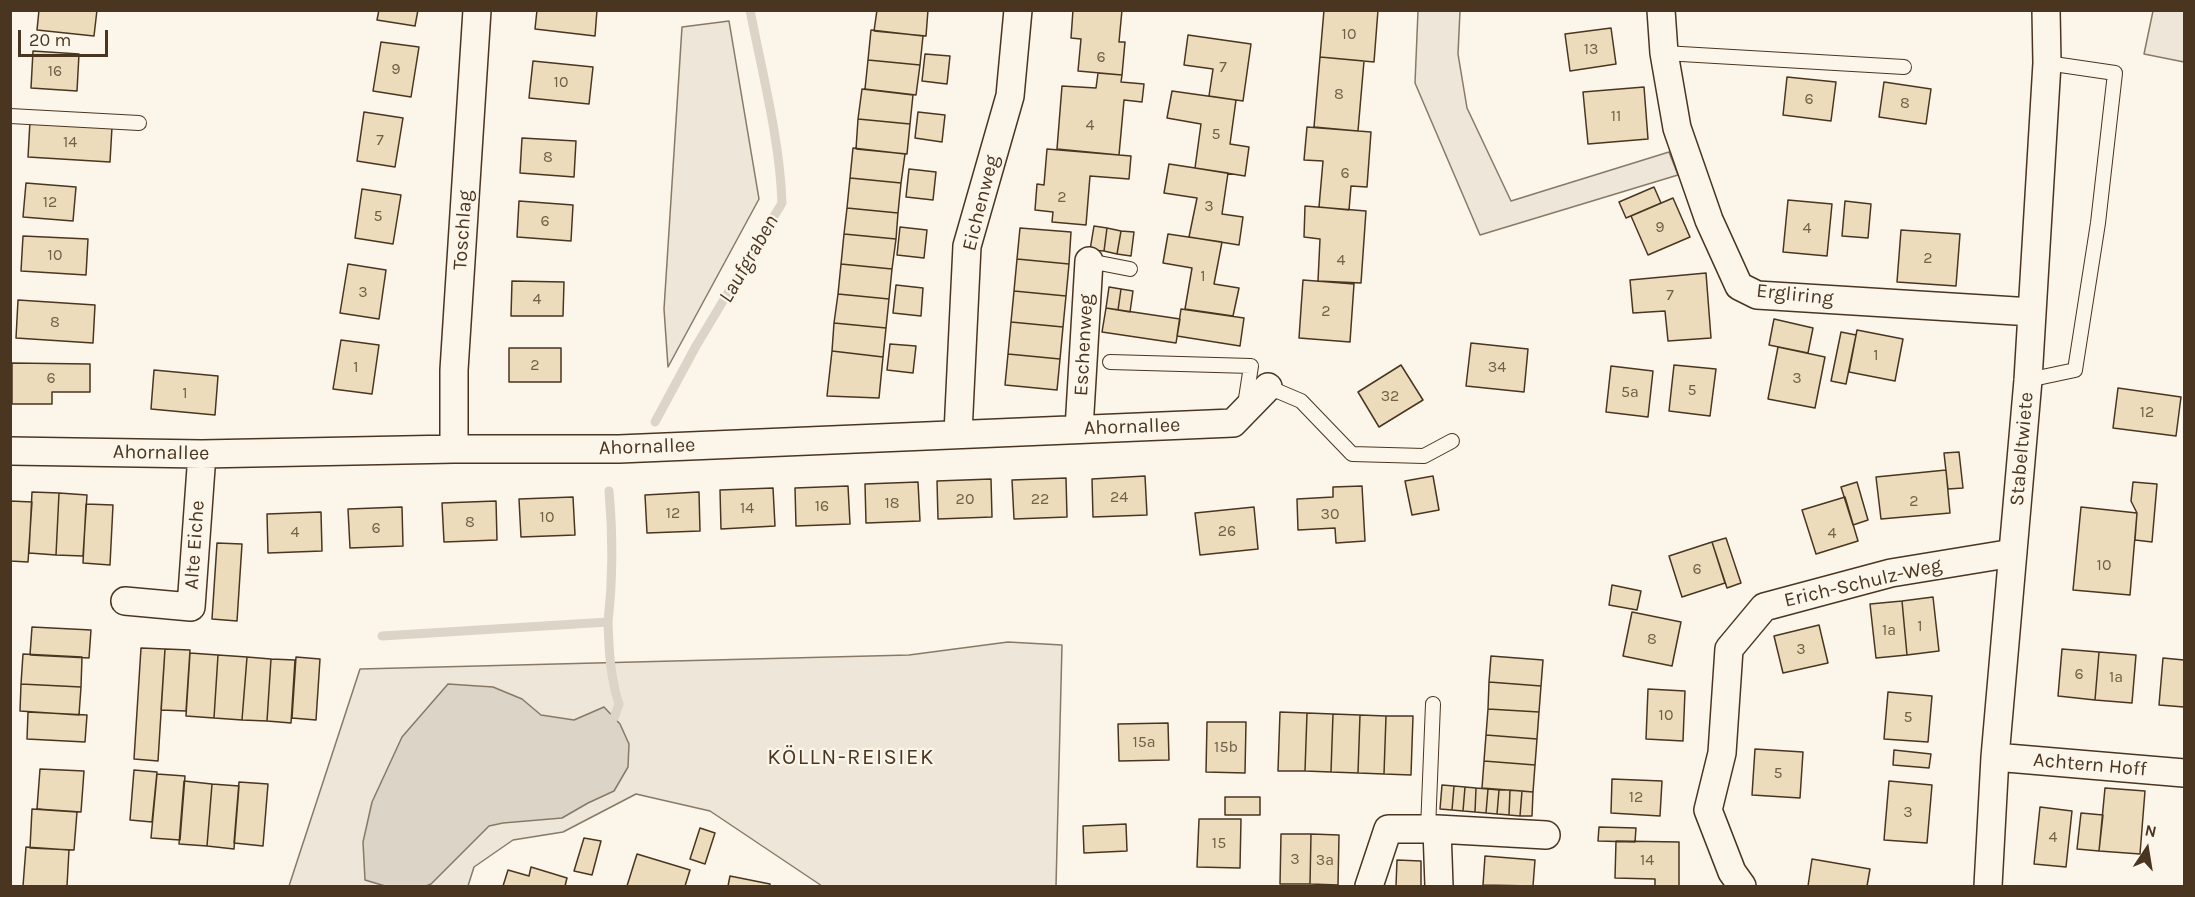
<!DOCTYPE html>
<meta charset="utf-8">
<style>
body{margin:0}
#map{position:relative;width:2195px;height:897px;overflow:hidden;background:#fbf6e9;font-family:Karla,sans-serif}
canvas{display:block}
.frame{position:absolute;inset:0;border:12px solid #4a3520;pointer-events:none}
.north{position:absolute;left:2117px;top:819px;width:60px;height:60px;-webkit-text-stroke:4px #fbf6e9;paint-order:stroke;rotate:12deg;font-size:16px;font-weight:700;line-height:24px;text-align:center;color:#4a3520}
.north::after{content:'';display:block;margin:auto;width:21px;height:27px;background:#4a3520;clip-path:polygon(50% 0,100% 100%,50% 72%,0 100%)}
.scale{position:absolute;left:18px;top:30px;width:90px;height:27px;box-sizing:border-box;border:3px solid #4a3520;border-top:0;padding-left:8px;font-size:18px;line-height:21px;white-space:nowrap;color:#4a3520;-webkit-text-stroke:4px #fbf6e9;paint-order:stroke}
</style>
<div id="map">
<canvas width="2195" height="897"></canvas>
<div class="frame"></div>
<div class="north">N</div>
<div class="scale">20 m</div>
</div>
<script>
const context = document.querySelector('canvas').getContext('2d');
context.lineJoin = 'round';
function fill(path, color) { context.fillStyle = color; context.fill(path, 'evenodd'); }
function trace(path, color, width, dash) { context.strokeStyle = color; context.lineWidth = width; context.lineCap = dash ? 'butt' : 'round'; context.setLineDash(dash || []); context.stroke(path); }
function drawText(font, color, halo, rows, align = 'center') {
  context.font = font + ' Karla,sans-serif'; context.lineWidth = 4.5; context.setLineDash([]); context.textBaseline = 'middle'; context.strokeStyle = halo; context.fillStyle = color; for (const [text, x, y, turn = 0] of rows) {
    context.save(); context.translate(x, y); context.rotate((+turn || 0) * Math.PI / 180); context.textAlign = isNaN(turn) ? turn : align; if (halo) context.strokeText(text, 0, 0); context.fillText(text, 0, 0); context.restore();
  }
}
const green = new Path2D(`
 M1418 11H1460L1458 54 1467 108 1511 201 1669 152 1678 175 1480 235 1415 83Z
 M2153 11H2184V62L2144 54Z
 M729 21 759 199 668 367 664 309 682 27Z
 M1008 642 1062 645 1056 886H822L710 811 636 794 563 832 513 840 474 867 468 886H289L360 669 909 655Z`);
fill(green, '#ede6d9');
trace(green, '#887966', 1.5);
const water = new Path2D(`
 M448 684 493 687 522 699 541 715 574 720 604 707 620 724 629 744 628 767 614 791 588 803 562 818 503 823 489 826 431 884 426 886H385L365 880 363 842 372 802 402 737Z`);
fill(water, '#dcd4c6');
trace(water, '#887966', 1.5);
trace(new Path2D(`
 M655 422 696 346 782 203C780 141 762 72 750 10
 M608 622C609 650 610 677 619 704L614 718
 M382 636 608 622C613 578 613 535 609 491`), '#dcd4c6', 9);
const building = new Path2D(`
 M39 10H97L94 36 37 30Z
 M379 10H418L415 26 377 20Z
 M537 10H597L595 36 535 29Z
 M877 10H928L926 36 874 31Z
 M1073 10H1122L1119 42H1125L1122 75 1078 71 1081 39 1071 38Z
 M1324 10H1378L1374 62 1320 57Z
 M1611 28 1616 64 1570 71 1565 34Z
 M871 30 923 36 920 65 868 60Z
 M1188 35 1251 44 1243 101 1209 96 1213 69 1184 65Z
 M381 42 419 47 411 97 373 91Z
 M33 51 79 54 77 91 31 88Z
 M925 54 950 56 947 84 922 81Z
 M1320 57 1364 61 1358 131 1314 127Z
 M868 60 920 65 916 95 865 89Z
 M533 61 593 67 589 104 529 98Z
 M1098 73 1122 75 1121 82 1144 84 1142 102 1124 100 1119 155 1057 149 1062 86 1096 88Z
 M1787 77 1836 82 1831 121 1783 115Z
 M1884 82 1931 89 1926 124 1879 117Z
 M1644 87 1648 139 1588 144 1583 92Z
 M862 89 913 95 910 124 858 119Z
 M1172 91 1236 100 1230 144 1249 147 1245 176 1195 168 1201 124 1167 118Z
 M364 112 403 118 395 167 357 161Z
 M918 112 945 115 942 142 915 138Z
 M858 119 910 124 907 154 856 149Z
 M30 121 112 127 110 162 28 157Z
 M1307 127 1371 132 1367 187 1351 186 1349 210 1319 207 1323 161 1304 160Z
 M522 138 576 141 574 177 520 173Z
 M853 148 905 154 901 183 850 178Z
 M1047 149 1131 156 1129 179 1090 176 1086 225 1052 222 1053 212 1035 210 1037 184 1044 185Z
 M1169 164 1228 173 1222 214 1243 217 1239 245 1189 237 1197 198 1164 193Z
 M909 169 936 172 933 200 906 197Z
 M850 178 901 183 898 213 847 208Z
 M26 183 76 187 73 221 23 217Z
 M1654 187 1661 203 1626 218 1619 202Z
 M362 189 401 195 393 244 355 238Z
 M1673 198 1690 237 1648 255 1631 216Z
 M1788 200 1832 204 1827 256 1783 252Z
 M519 201 573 205 571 241 517 237Z
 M1845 201 1871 204 1868 238 1842 236Z
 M1305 206 1366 211 1361 283 1318 281 1320 239 1304 237Z
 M847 208 898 213 896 239 844 234Z
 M1094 226 1107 228 1104 251 1090 250Z
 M900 227 927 230 924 258 897 255Z
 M1020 228 1071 232 1069 264 1017 259Z
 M1107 228 1121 231 1117 254 1104 251Z
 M1901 230 1960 234 1956 286 1897 282Z
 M1121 231 1134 232 1131 256 1117 254Z
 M844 234 896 239 892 269 841 264Z
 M1168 234 1222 242 1214 284 1239 288 1233 316 1185 309 1192 268 1163 263Z
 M23 236 88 239 86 275 21 271Z
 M1017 259 1069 264 1066 296 1014 291Z
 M348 264 386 270 379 319 340 313Z
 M841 264 892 269 889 299 838 294Z
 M1706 273 1711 338 1668 341 1665 311 1633 313 1630 280Z
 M1303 280 1354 284 1350 342 1299 338Z
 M512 281 564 282 563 316H511Z
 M896 285 923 288 921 316 893 313Z
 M1109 287 1121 289 1118 310 1106 308Z
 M1121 289 1133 291 1130 312 1118 310Z
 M1014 291 1066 296 1063 327 1011 322Z
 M838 294 889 299 886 328 834 323Z
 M18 300 95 305 93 343 16 338Z
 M1106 308 1180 319 1176 343 1102 332Z
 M1181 309 1244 318 1240 346 1177 336Z
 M1774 319 1813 328 1808 353 1769 345Z
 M1011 322 1063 327 1060 359 1008 354Z
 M834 323 886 328 883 357 832 351Z
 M1857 330 1903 339 1895 381 1849 372Z
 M1841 332 1856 335 1846 384 1831 381Z
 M341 340 379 345 372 394 333 389Z
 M1471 343 1528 349 1524 392 1466 386Z
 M890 344 916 346 913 373 887 370Z
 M1778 347 1825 357 1815 408 1768 399Z
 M509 348H561V382H509Z
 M832 351 883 357 879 398 827 396Z
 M1008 354 1060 359 1057 390 1005 385Z
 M12 363 90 364V392H52V404H12Z
 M1401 365 1423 400 1379 427 1358 392Z
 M1674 365 1716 369 1710 416 1669 411Z
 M1611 366 1653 371 1648 417 1606 412Z
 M154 370 218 376 215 415 151 409Z
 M2118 388 2181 397 2176 436 2113 428Z
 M1959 452 1963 488 1948 489 1944 453Z
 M1946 470 1950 513 1881 519 1876 477Z
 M1145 476 1147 515 1093 517 1092 479Z
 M1433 476 1439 510 1412 515 1405 481Z
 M1066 478 1067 517 1014 519 1012 480Z
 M991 479 992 517 938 519 937 481Z
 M918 482 920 521 866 523 865 484Z
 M1857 482 1868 520 1853 525 1841 487Z
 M2133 482 2157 484 2152 542 2135 540 2137 513 2131 501Z
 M848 486 850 524 796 526 795 488Z
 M1362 486 1365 541 1336 543 1335 528 1298 530 1297 499 1333 497V487Z
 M773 488 775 526 721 529 720 490Z
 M32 492 59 493 56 555 29 553Z
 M699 492 700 531 647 533 645 495Z
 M59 493 87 495 83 556 56 555Z
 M573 497 575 535 521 537 519 499Z
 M1845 497 1858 541 1816 554 1802 510Z
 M10 501 32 502 28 562 10 561Z
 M496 501 497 540 444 542 442 503Z
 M86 504 113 505 110 565 83 563Z
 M402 507 403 546 350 548 348 509Z
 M1254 507 1258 549 1200 555 1195 513Z
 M2081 507 2137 513 2130 595 2073 590Z
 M321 512 322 551 268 553 267 514Z
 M1726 538 1741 583 1727 588 1712 542Z
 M1712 542 1725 583 1682 597 1669 556Z
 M217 543 242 544 237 621 212 619Z
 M1612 585 1641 591 1637 610 1609 605Z
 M1933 597 1939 651 1907 655 1902 601Z
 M1902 601 1907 655 1876 658 1870 604Z
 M1632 612 1681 622 1672 666 1623 656Z
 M1819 625 1828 663 1783 673 1774 636Z
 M32 627 91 630 89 658 30 655Z
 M141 648 165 649 158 761 134 759Z
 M165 649 190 650 186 711 161 710Z
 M2062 649 2099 652 2095 700 2058 696Z
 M2099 652 2136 655 2132 703 2095 700Z
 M190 653 218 655 214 718 186 716Z
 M23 654 82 657 81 687 21 684Z
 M218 655 247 657 242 720 214 718Z
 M1491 656 1543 660 1541 686 1489 682Z
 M247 657 271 659 267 721 242 720Z
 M296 657 320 659 316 720 292 718Z
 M2163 658 2184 660V707L2159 705Z
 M271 659 295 660 291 723 267 721Z
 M1489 682 1541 686 1539 712 1488 709Z
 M21 684 81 687 79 715 20 711Z
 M1648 689 1685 691 1683 741 1646 739Z
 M1888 692 1932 696 1928 742 1884 739Z
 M1488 709 1539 712 1537 739 1486 735Z
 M28 712 87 715 85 742 27 739Z
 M1280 712 1307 713 1305 771H1278Z
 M1307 713 1333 714 1331 772 1305 771Z
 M1333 714 1360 715 1358 773 1331 772Z
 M1360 715 1386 716 1384 774 1358 773Z
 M1386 716H1413L1411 775 1384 774Z
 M1207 722H1246L1245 773 1206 772Z
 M1168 723 1169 760 1119 761 1118 724Z
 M1486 735 1537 739 1535 765 1484 761Z
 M1755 749 1803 752 1800 798 1752 795Z
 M1894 750 1931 754 1929 768 1893 765Z
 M1484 761 1535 765 1533 792 1482 788Z
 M40 769 84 771 81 812 37 809Z
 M134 770 157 772 152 822 130 820Z
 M157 774 185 776 180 840 151 838Z
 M1612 779 1662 781 1660 816 1611 813Z
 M184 781 212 784 207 846 179 844Z
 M1889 781 1932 785 1927 843 1884 840Z
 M239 782 268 784 263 846 234 843Z
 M212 784 239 786 234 849 207 846Z
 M1442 785 1454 786 1452 810 1440 809Z
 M1454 786 1465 787 1463 811 1452 810Z
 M1465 787 1476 788 1475 812 1463 811Z
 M1476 788 1488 789 1486 813 1475 812Z
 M2105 788 2145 791 2140 854 2099 851Z
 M1488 789 1499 790 1497 814 1486 813Z
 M1499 790H1510L1509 815 1497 814Z
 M1510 790 1522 791 1520 816 1509 815Z
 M1522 791 1533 792 1532 816H1520Z
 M1225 797H1260V815H1225Z
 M2040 807 2072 811 2066 867 2034 864Z
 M32 809 77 812 74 850 30 848Z
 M2081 813 2103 815 2099 851 2077 849Z
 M1199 819H1241L1240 868 1197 867Z
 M1126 824 1127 851 1084 853 1083 826Z
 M1599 827 1636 828 1635 842 1598 841Z
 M700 828 715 833 705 864 690 859Z
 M1281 834H1311L1310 884H1280Z
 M1311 834 1339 835 1338 885 1310 884Z
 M584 838 601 841 592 875 574 871Z
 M1616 841 1679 842V886H1655V879L1615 878Z
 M26 847 69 850 67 886H23Z
 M637 854 690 870 685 886H627Z
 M1485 856 1535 860 1533 886 1483 885Z
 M1812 859 1870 869 1867 886H1808Z
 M1397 860 1421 861V886H1396Z
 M531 867 567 878 565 886H503L508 870 529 876Z
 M730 876 770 884V886H728Z`);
fill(building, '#ecdcbc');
trace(building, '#4a3520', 1.5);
const lane = new Path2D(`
 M1664 53 1904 67
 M10 116 139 123
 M1089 261 1130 269
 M1110 362 1251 366 1245 405
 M2028 380 2075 370 2098 223 2115 73 2047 63
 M1268 387 1301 401 1352 454 1424 456 1452 441
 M1428 829 1433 704`);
const street = new Path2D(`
 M1661 10 1664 53 1677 128 1709 220 1739 286 1757 295 2032 312
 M1079 429 1089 261
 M958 433 967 246 1010 96 1018 10
 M454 449V370L477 10
 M10 451 202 454 454 449H619L1233 423 1268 387
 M125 601 191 607 202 454
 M1995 757 2184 773
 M1437 829 1546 835
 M1369 886 1388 829H1437L1439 886
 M1742 886 1732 872 1708 810 1722 753 1729 649 1764 607 1891 573 2013 553
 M1988 886 1995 757 2028 380 2047 63 2046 10`);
trace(lane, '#4a3520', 16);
trace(street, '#4a3520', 30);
trace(lane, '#fbf6e9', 14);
trace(street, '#fbf6e9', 27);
drawText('16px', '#725f47', null, [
 ["10",1349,34],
 ["13",1591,49],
 ["6",1101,57],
 ["7",1223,67],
 ["9",396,69],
 ["16",55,71],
 ["10",561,82],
 ["8",1339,94],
 ["6",1809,99],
 ["8",1905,103],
 ["11",1616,116],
 ["4",1090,125],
 ["5",1216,134],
 ["7",380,140],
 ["14",70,142],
 ["8",548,157],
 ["6",1345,173],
 ["2",1062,197],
 ["12",50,202],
 ["3",1209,206],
 ["5",378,216],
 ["6",545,221],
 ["9",1660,227],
 ["4",1807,228],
 ["10",55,255],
 ["2",1928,258],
 ["4",1341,260],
 ["1",1203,276],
 ["3",363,292],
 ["7",1670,295],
 ["4",537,299],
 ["2",1326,311],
 ["8",55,322],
 ["1",1876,355],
 ["2",535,365],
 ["1",356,367],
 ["34",1497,367],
 ["6",51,378],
 ["3",1797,378],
 ["5",1692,390],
 ["5a",1630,392],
 ["1",185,393],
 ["32",1390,396],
 ["12",2147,412],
 ["24",1119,497],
 ["20",965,499],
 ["22",1040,499],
 ["2",1914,501],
 ["18",892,503],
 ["16",822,506],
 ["14",747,508],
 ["12",673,513],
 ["30",1330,514],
 ["10",547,517],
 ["8",470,522],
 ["6",376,528],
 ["26",1227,531],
 ["4",295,532],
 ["4",1832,533],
 ["10",2104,565],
 ["6",1697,569],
 ["1",1920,626],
 ["1a",1889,630],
 ["8",1652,639],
 ["3",1801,649],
 ["6",2079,674],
 ["1a",2116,677],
 ["10",1666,715],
 ["5",1908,717],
 ["15a",1144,742],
 ["15b",1226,747],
 ["5",1778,773],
 ["12",1636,797],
 ["3",1908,812],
 ["4",2053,837],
 ["15",1219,843],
 ["3",1295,859],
 ["3a",1325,860],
 ["14",1647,860]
]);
drawText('20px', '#4a3520', '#fbf6e9', [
 ["Eichenweg",981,203,-76],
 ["Toschlag",463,230,-86],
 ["Ergliring",1795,295,6],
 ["Eschenweg",1084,345,-87],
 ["Ahornallee",1132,427,-2],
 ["Ahornallee",647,447,-2],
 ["Stabeltwiete",2022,449,-85],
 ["Ahornallee",161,453,1],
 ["Alte Eiche",195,545,-86],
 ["Erich-Schulz-Weg",1863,583,-13],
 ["Achtern Hoff",2090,765,5]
]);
drawText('italic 21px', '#4a3520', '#fbf6e9', [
 ["Laufgraben",749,259,-60]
]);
context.letterSpacing = '1.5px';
drawText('22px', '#4a3520', '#fbf6e9', [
 ["KÖLLN-REISIEK",851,758]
]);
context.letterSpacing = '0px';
</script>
